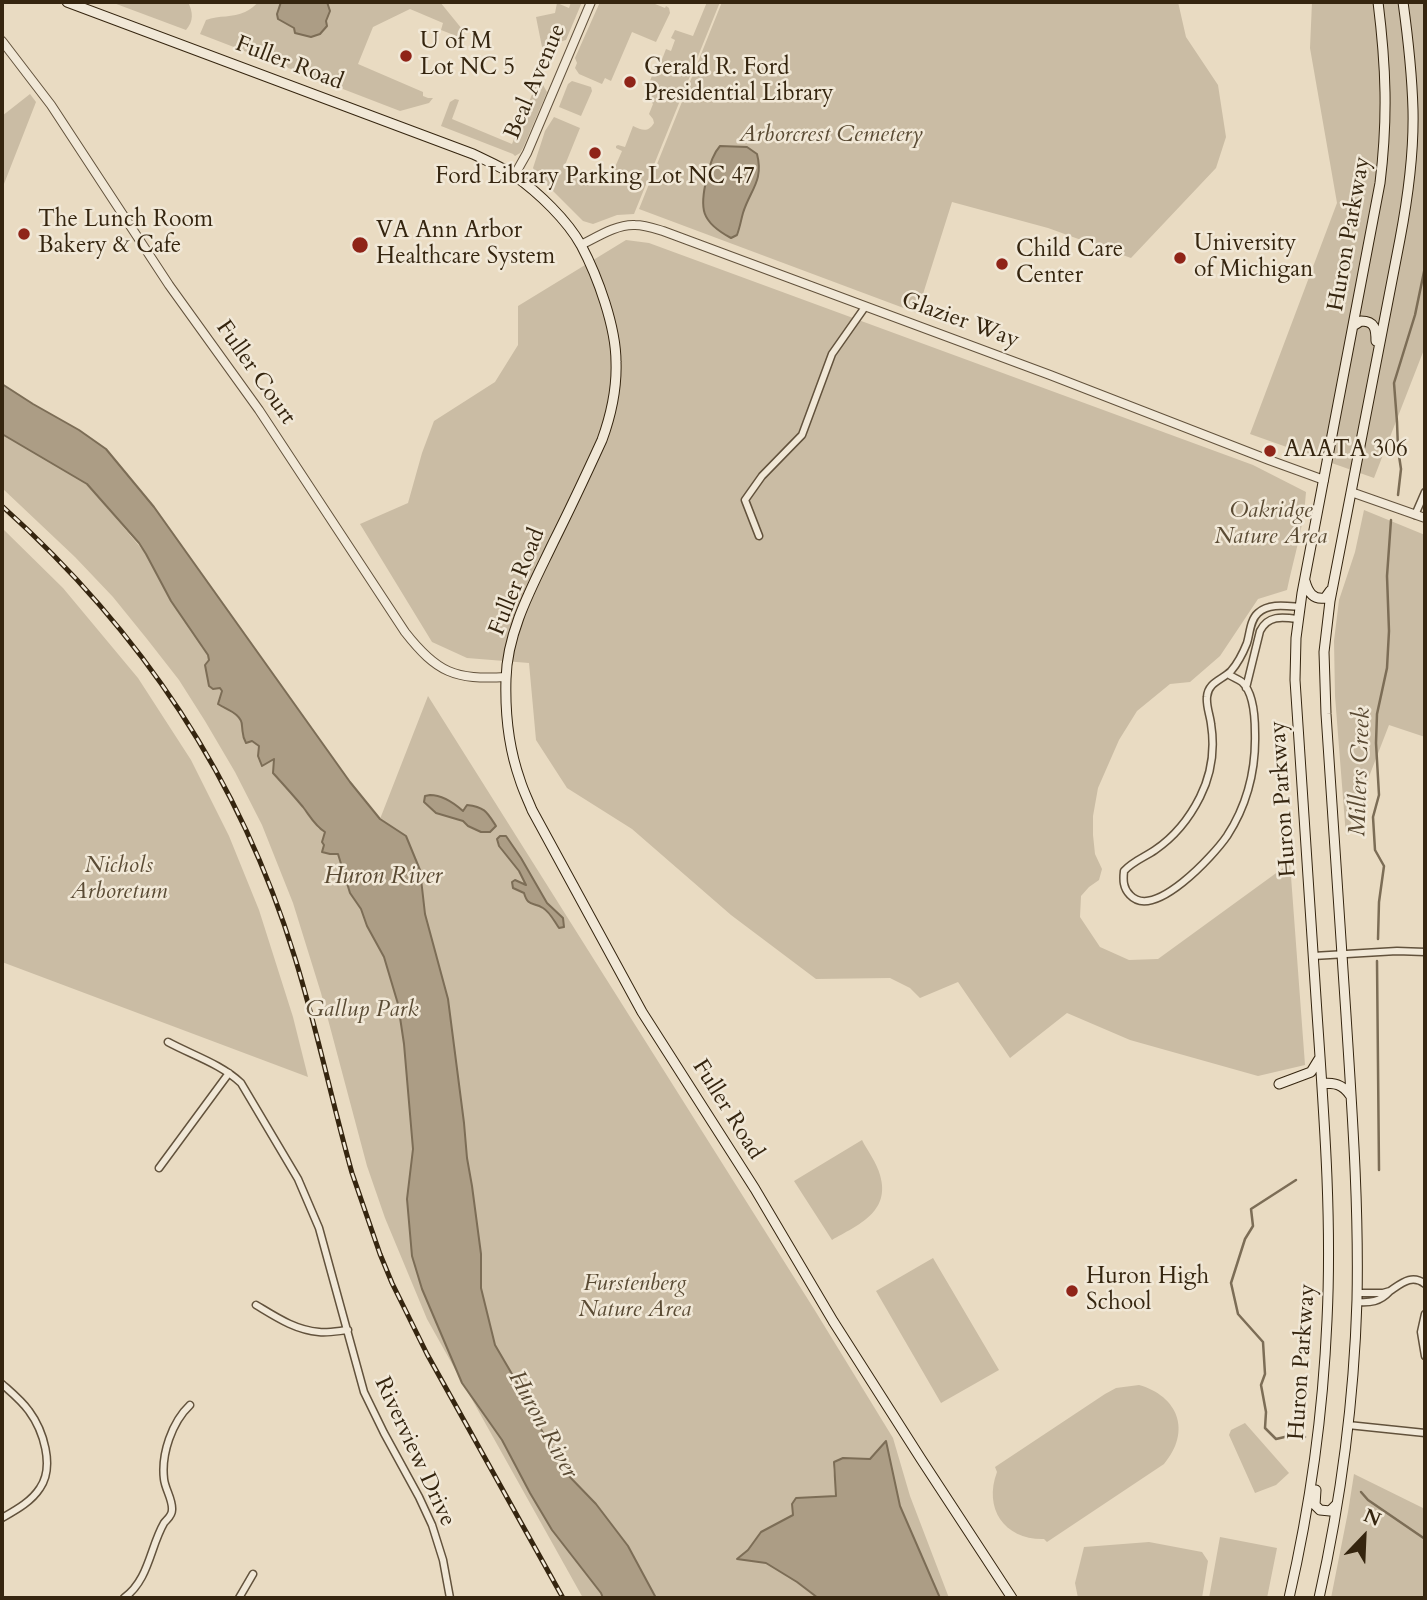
<!DOCTYPE html>
<style>
body{margin:0}
#map{position:relative;width:1427px;height:1600px;overflow:hidden;background:#e9dbc2;font-family:Cardo,serif}
canvas{display:block}
.frame{position:absolute;inset:0;border:4px solid #35250f;pointer-events:none}
.north{position:absolute;left:1329px;top:1502px;width:70px;height:70px;-webkit-text-stroke:5px #f1e8d7;paint-order:stroke;rotate:23deg;font-size:19px;font-weight:700;line-height:28px;text-align:center;color:#35250f}
.north::after{content:'';display:block;margin:auto;width:24px;height:32px;background:#35250f;clip-path:polygon(50% 0,100% 100%,50% 72%,0 100%)}
</style>
<div id="map">
<canvas width="1427" height="1600"></canvas>
<div class="frame"></div>
<div class="north">N</div>
</div>
<script>
const context = document.querySelector('canvas').getContext('2d');
context.lineJoin = 'round';
function fill(path, color) { context.fillStyle = color; context.fill(path, 'evenodd'); }
function trace(path, color, width, dash) { context.strokeStyle = color; context.lineWidth = width; context.lineCap = dash ? 'butt' : 'round'; context.setLineDash(dash || []); context.stroke(path); }
function drawText(font, color, halo, rows, align = 'center') {
  context.font = font + ' Cardo,serif'; context.lineWidth = 5; context.setLineDash([]); context.textBaseline = 'middle'; context.strokeStyle = halo; context.fillStyle = color; for (const [text, x, y, turn = 0] of rows) {
    context.save(); context.translate(x, y); context.rotate((+turn || 0) * Math.PI / 180); context.textAlign = isNaN(turn) ? turn : align; if (halo) context.strokeText(text, 0, 0); context.fillText(text, 0, 0); context.restore();
  }
}
fill(new Path2D(`
 M111 2H188C193 12 194 21 186 30Z
 M259 2H440L462 29 459 37 441 30 443 23 410 9 373 27 358 64 423 92V96L428 98H433L429 103 400 111 200 34 206 20C219 15 233 18 245 12 250 10 255 5 259 2Z
 M571 2H582L566 40 542 47 536 17 555 13 557 3 569 8Z
 M600 2H650L665 8 666 6 669 8 670 13 656 42 632 32 611 81 605 78 602 84 579 74 575 68 577 63 575 58Z
 M707 2H720L634 214 617 215 593 224 583 221 537 175 533 168 545 131 554 117 580 128 565 165 608 183 622 151 616 148V146L618 145 625 147 633 126C642 130 648 133 654 123L653 119 649 114 653 104 645 93 658 61 661 62 666 49 671 51 675 40 671 38 675 30 693 36Z
 M722 2H1178L1186 37 1218 85 1226 137 1216 168 1131 258 1048 228 952 202 917 313 639 209Z
 M1312 2H1425V347L1374 478 1250 434 1337 203 1310 48Z
 M532 80 543 85 547 92 523 148 520 153 515 156 513 154 441 126 450 102 455 99 459 100 452 119 512 144 535 87 529 83Z
 M572 81 591 87 592 91 581 116 559 107 568 84Z
 M30 94 36 102 2 189V116Z
 M626 240 649 243 1253 465 1306 492C1304 526 1294 557 1287 590L1258 599 1220 656 1190 682 1170 684 1137 711 1119 740 1098 788 1093 816V835L1095 854 1102 869 1099 880 1089 887 1081 896 1080 917 1100 947 1129 960 1158 959 1290 863 1305 1065 1258 1076 1130 1040 1067 1013 1010 1058 958 982 920 998 910 988 890 978 816 979 731 915 632 829 567 788 536 740 529 663 467 658 432 642 360 524 408 503 422 453 434 421 495 382 518 345V306Z
 M2 434 87 484 146 554 171 601 208 655 209 660 205 665 209 686 213 689 220 688 222 696 229 711 241 719 251 741 259 746 258 756 263 766 273 759 275 775 291 792 318 828 325 832 322 841 330 854H338L350 893 361 909 367 926 384 957 398 1004 404 1044 413 1149 407 1199 412 1256 422 1289 443 1338 478 1404 502 1440 530 1493 552 1530 601 1593 603 1598H583L427 1319 385 1218 367 1166 321 993 293 903 262 825 235 772 205 721 179 680 147 639 113 597 75 557 2 488Z
 M1364 510 1425 535V737L1389 725 1346 836 1335 696 1334 641 1339 600 1355 552Z
 M2 528 63 588 138 678 191 760 229 836 259 910 293 1017 308 1077 2 962Z
 M428 696 814 1309 893 1438 910 1496 949 1598H940L900 1506 886 1443 870 1459 843 1458 834 1462 833 1469 837 1496 808 1497 792 1504 793 1515 761 1532 748 1550 738 1558 766 1563 797 1582 818 1598H655L568 1474 543 1433 495 1345 481 1288V1254L435 954 425 913 420 870 380 819Z
 M862 1140C867 1150 877 1163 880 1175 891 1212 858 1225 832 1240L794 1181Z
 M933 1258 999 1370 941 1403 876 1291Z
 M1139 1385C1178 1396 1192 1431 1164 1464L1047 1542 1044 1539C1005 1540 983 1509 997 1472L995 1467 1105 1394 1116 1388Z
 M1245 1423 1289 1473 1276 1485 1255 1493 1229 1435 1231 1430Z
 M1354 1474 1425 1509V1598H1331L1348 1512Z
 M1220 1537 1277 1548 1267 1598H1209Z
 M1149 1542 1202 1552 1208 1561 1202 1598H1078L1075 1583 1084 1547Z`), '#cabca4');
const water = new Path2D(`
 M281 2H327L330 11 326 21 327 26 320 34 311 37 295 33 294 28 278 19 277 14Z
 M720 146 747 147 757 154C764 181 750 190 743 213 741 220 740 227 737 235L731 238C701 222 699 209 707 177 710 166 712 155 720 146Z
 M2 384 33 404 79 430 106 449 154 507 350 782 380 819 406 836 420 870 425 914 448 999 464 1123 467 1158 472 1186 481 1254V1288L495 1345 519 1386 543 1433 567 1474 596 1504 628 1546 656 1598H603L601 1593 552 1530 530 1493 502 1440 462 1383 422 1289 412 1256 407 1199 413 1149 404 1044 398 1004 384 957 367 926 361 909 350 893 338 854H330L322 852 324 845 322 842 325 832C315 826 310 816 303 807 293 795 283 784 273 773L274 759 262 766 258 756 259 746 252 741 246 743C242 736 243 734 242 726 242 714 227 710 218 704L222 691 220 688 213 689 209 686 205 665 209 660 208 655 171 601 146 554 139 543 87 484 2 434Z
 M430 795C442 795 454 803 463 811L467 805C485 807 487 812 496 826L490 832H481L468 826 463 821 436 813 424 802 425 796Z
 M500 836H506L521 858 547 903 563 918 564 927 559 928C554 921 550 912 543 908 533 902 528 907 524 893L513 888 512 882 515 880 526 885 519 871 499 846 497 839Z
 M886 1441 900 1506 940 1598H818L797 1582 766 1563 737 1559 748 1550 761 1532 793 1515 792 1504 796 1498 836 1496 834 1462 843 1458 870 1459Z`);
fill(water, '#ac9d85');
trace(water, '#7c6d56', 2);
trace(new Path2D(`
 M1398 495 1401 469 1398 449 1397 422 1394 383 1415 315 1425 267
 M1378 939 1379 902 1384 866 1375 850 1373 817 1379 795 1376 743 1377 714 1387 668 1389 631 1387 576 1391 520
 M1377 961 1379 1170
 M1296 1180 1251 1209 1253 1226 1245 1239 1231 1283 1238 1314 1263 1342 1265 1374 1261 1385 1266 1412 1265 1428 1276 1439 1289 1436 1305 1437
 M1361 1492 1368 1500 1425 1539`), '#7c6d56', 2.5);
const minor = new Path2D(`
 M1415 515 1425 492
 M759 536 745 500 762 476 802 435 832 354 865 307
 M1228 674C1232 677 1238 679 1242 682 1254 693 1255 719 1255 733 1256 770 1247 805 1227 836 1214 855 1154 921 1130 895 1123 888 1123 880 1124 871 1133 861 1145 857 1155 850 1174 837 1190 817 1200 797 1211 775 1215 749 1211 724 1210 715 1206 706 1207 697 1208 682 1222 680 1231 671 1238 663 1243 653 1247 643 1250 633 1250 620 1258 613 1269 603 1286 606 1300 607
 M1246 688 1260 631C1268 615 1282 617 1298 619
 M1313 956 1397 951 1425 952
 M168 1042C192 1055 221 1064 241 1083L298 1179 319 1228 364 1392 384 1433 419 1497 432 1525 443 1560 450 1598
 M159 1168 229 1073
 M1390 1291C1402 1283 1412 1274 1425 1284
 M1357 1302C1370 1303 1380 1302 1390 1291L1383 1293H1357
 M256 1305C276 1317 295 1330 319 1332 328 1333 338 1331 348 1330
 M1425 1314 1421 1332 1425 1356
 M2 1384C11 1392 22 1401 29 1411 43 1430 55 1466 40 1488 31 1502 16 1510 2 1518
 M1348 1425 1425 1433
 M124 1598C149 1580 150 1547 164 1523 167 1519 172 1516 172 1510 173 1500 165 1489 164 1479 161 1454 172 1422 190 1405
 M239 1598 253 1574`);
const tertiary = new Path2D(`
 M2 41 51 105 169 285 259 410 405 632C437 673 455 680 506 677
 M514 176 527 153 591 2
 M581 245C597 237 617 224 635 225 644 225 653 228 663 231L1050 375 1269 460 1324 480
 M1351 492 1425 518`);
const secondary = new Path2D(`
 M67 2 473 154C487 161 502 167 515 176 539 193 567 220 581 245 598 277 616 327 616 362 617 389 611 415 602 440 586 475 570 509 553 543 533 585 507 631 506 679 505 712 509 749 520 780 523 790 528 800 532 810L642 1012 755 1189 833 1321 921 1459 1012 1598
 M1353 326 1361 321C1375 321 1376 329 1376 341
 M1305 581C1308 592 1313 600 1325 598L1330 591
 M1322 1083C1335 1083 1342 1084 1350 1095
 M1279 1084 1311 1072 1319 1059
 M1316 1490 1315 1505 1320 1510 1330 1511 1336 1505
 M1289 1598C1310 1507 1323 1414 1327 1320 1332 1218 1324 1115 1317 1013 1309 902 1302 791 1295 680L1296 638 1302 593 1380 183C1388 118 1386 66 1378 2
 M1319 1598C1341 1500 1354 1400 1357 1300 1359 1205 1352 1110 1346 1015 1339 915 1333 814 1326 714L1324 652 1330 601 1400 239C1408 197 1414 154 1413 110 1412 74 1408 38 1403 2`);
trace(minor, '#62523c', 9);
trace(tertiary, '#62523c', 10);
trace(secondary, '#35250f', 11);
trace(minor, '#f1e8d7', 6);
trace(tertiary, '#f1e8d7', 8);
trace(secondary, '#f1e8d7', 9);
const rail = new Path2D(`
 M2 506C141 631 240 778 295 958 317 1029 332 1102 352 1173L380 1254 392 1283 427 1354 563 1598`);
trace(rail, '#35250f', 5);
trace(rail, '#f1e8d7', 2.5, [8]);
for (const [x, y, r, color] of [
 [406,56,7,"#8f2418"],
 [630,82,7,"#8f2418"],
 [595,153,7,"#8f2418"],
 [24,234,7,"#8f2418"],
 [360,245,9,"#8f2418"],
 [1180,258,7,"#8f2418"],
 [1002,264,7,"#8f2418"],
 [1270,451,7,"#8f2418"],
 [1072,1291,7,"#8f2418"]
]) { const dot = new Path2D(); dot.arc(x, y, r, 0, 2 * Math.PI); context.fillStyle = color; context.fill(dot); trace(dot, '#f1e8d7', 2.5); }
drawText('23px', '#35250f', '#f1e8d7', [
 ["U of M",420,43],
 ["Lot NC 5",420,69],
 ["Gerald R. Ford",644,69],
 ["Presidential Library",644,95],
 ["Ford Library Parking Lot NC 47",595,178,"center"],
 ["The Lunch Room",38,221],
 ["Bakery & Cafe",38,247],
 ["VA Ann Arbor",376,232],
 ["Healthcare System",376,258],
 ["University",1194,245],
 ["of Michigan",1194,271],
 ["Child Care",1016,251],
 ["Center",1016,277],
 ["AAATA 306",1284,451],
 ["Huron High",1086,1278],
 ["School",1086,1304]
], 'left');
drawText('23px', '#35250f', '#f1e8d7', [
 ["Fuller Road",289,64,21],
 ["Beal Avenue",536,82,-67],
 ["Huron Parkway",1350,234,-80],
 ["Glazier Way",960,321,20],
 ["Fuller Court",255,373,55],
 ["Fuller Road",518,582,-68],
 ["Huron Parkway",1284,799,-94],
 ["Fuller Road",727,1110,58],
 ["Huron Parkway",1303,1362,-86],
 ["Riverview Drive",414,1452,65]
]);
drawText('italic 23px', '#5a4b34', '#f1e8d7', [
 ["Arborcrest Cemetery",831,136],
 ["Oakridge",1271,512],
 ["Nature Area",1271,538],
 ["Nichols",119,867],
 ["Arboretum",119,893],
 ["Gallup Park",362,1011],
 ["Furstenberg",635,1285],
 ["Nature Area",635,1311]
]);
drawText('italic 24px', '#594932', '#f1e8d7', [
 ["Millers Creek",1361,772,-88],
 ["Huron River",383,877],
 ["Huron River",542,1425,61]
]);
</script>
